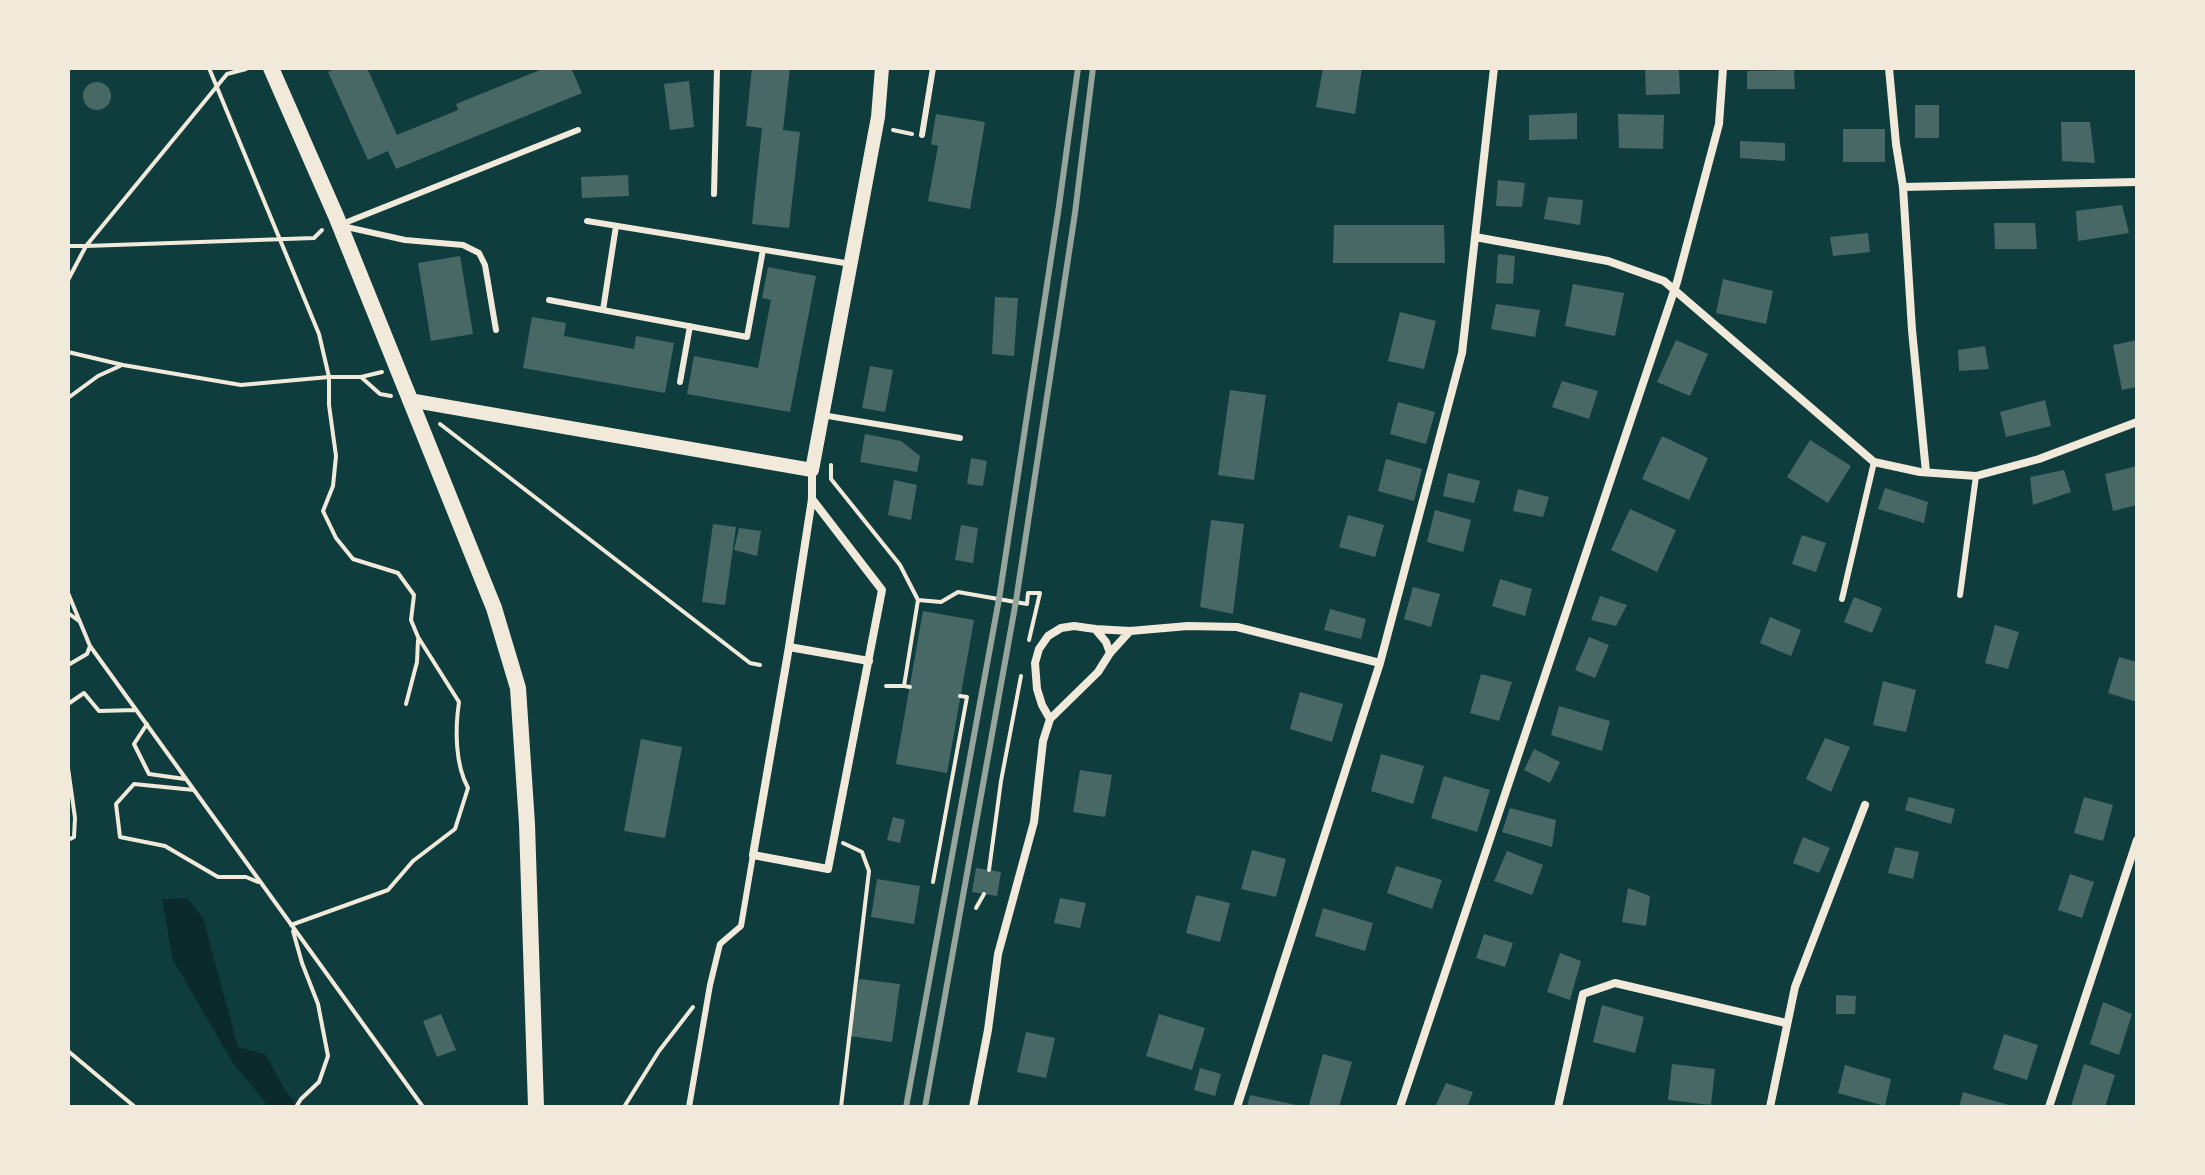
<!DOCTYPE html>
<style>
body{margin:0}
#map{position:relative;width:2205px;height:1175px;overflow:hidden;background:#0f3d3e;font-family:"Exo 2",sans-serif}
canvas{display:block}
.frame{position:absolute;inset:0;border:70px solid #f1e9da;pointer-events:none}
</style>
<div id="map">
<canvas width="2205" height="1175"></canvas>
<div class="frame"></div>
</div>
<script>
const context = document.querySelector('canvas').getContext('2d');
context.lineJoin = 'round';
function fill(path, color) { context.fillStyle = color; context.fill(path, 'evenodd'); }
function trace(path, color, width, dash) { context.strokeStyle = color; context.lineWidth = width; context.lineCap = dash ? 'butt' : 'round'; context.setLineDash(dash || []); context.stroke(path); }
fill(new Path2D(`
 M187 898 203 918 238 1047 265 1054 285 1090 298 1107H269L233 1063 173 960 162 899Z`), '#0a2a2b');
fill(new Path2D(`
 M337 68H374L368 70 397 135 458 110 456 104 545 68H571L582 93 396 169 388 151 368 160 328 72Z
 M752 68H790L783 130 800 132 789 228 752 224 762 128 746 126Z
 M1323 68H1362L1355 114 1316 107Z
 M1645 68H1679L1680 94 1646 95Z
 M1794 70 1795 89H1747V71Z
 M689 81 694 127 670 130 664 84Z
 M83 96a14 14 0 1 1 28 0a14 14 0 1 1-28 0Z
 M1915 105H1939V138H1915Z
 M1577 113V139L1529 140V115Z
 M936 114 985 122 970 209 928 201 938 146 931 144Z
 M1618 114 1664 115 1663 149 1619 148Z
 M2061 122H2090L2095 163 2062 161Z
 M1843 129H1885V162H1843Z
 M1740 141 1785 143V161L1740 158Z
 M628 175 629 196 582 198 581 177Z
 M1498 180 1525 183 1522 207 1496 206Z
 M1548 197 1583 200 1580 225 1544 219Z
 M2122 205 2129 233 2078 241 2076 211Z
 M1994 223H2035L2037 249H1995Z
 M1334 225H1444L1445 263H1333Z
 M1868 233 1870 252 1833 256 1830 237Z
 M1498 254 1515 256 1513 284 1496 283Z
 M460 256 473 334 431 341 418 263Z
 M768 267 816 276 790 412 687 394 694 356 758 368 771 300 762 298Z
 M1723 279 1773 291 1766 324 1716 313Z
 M1573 284 1624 293 1615 336 1565 326Z
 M995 297 1018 298 1014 356 992 354Z
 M1496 304 1540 310 1535 337 1491 329Z
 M1400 312 1436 321 1424 369 1388 361Z
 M532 317 566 323 564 336 634 349 636 336 674 343 665 393 523 368Z
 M1676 340 1708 354 1690 396 1657 382Z
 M2137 340V387L2122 390 2113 345Z
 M1985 346 1989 369 1959 371 1958 350Z
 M870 366 893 370 885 412 862 408Z
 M1562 381 1598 391 1589 419 1552 407Z
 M1230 390 1266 395 1254 480 1218 475Z
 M2045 400 2051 426 2006 437 2000 412Z
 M1398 402 1435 412 1426 444 1390 434Z
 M865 434 901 441 920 456 917 472 860 462Z
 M1662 436 1708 458 1689 500 1642 479Z
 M1810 440 1851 466 1828 503 1787 477Z
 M971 458 987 461 983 486 967 484Z
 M1386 459 1422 469 1414 501 1378 491Z
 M2137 466V505L2113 511 2105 474Z
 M2064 470 2071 492 2033 505 2030 477Z
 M1448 473 1480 481 1474 503 1443 496Z
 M894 480 917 485 911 520 888 515Z
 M1885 488 1928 502 1924 523 1878 509Z
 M1518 489 1549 497 1543 517 1513 511Z
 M1630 509 1676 530 1657 572 1611 550Z
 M1435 510 1471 520 1463 552 1427 542Z
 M1348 515 1384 525 1375 557 1339 547Z
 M1211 520 1244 524 1233 614 1200 607Z
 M713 524 736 527 725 605 702 602Z
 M961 525 978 528 973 563 955 560Z
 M739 528 761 531 757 556 734 550Z
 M1802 535 1826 543 1816 572 1792 564Z
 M1500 579 1532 589 1525 616 1492 606Z
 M1413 587 1440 594 1431 627 1404 619Z
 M1600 596 1627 605 1616 626 1591 620Z
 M1854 597 1882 608 1872 633 1844 622Z
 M1330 609 1366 619 1361 639 1324 630Z
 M923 611 974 620 947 773 896 764Z
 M1770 617 1801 630 1791 656 1760 643Z
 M1995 625 2019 632 2008 669 1985 663Z
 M1589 637 1609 645 1595 678 1575 670Z
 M2119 657 2137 662V702L2108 693Z
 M1481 674 1512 682 1499 721 1470 713Z
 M1883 681 1916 690 1906 732 1873 725Z
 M1300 692 1343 704 1332 742 1290 729Z
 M1559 706 1610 721 1602 751 1551 735Z
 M1825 738 1850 747 1831 792 1806 779Z
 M641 739 682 747 665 838 624 831Z
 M1534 749 1560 762 1550 783 1524 770Z
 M1381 754 1424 766 1413 804 1371 791Z
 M1080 770 1112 775 1105 817 1073 812Z
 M1444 776 1490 790 1477 832 1431 818Z
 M1909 797 1955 809 1951 824 1905 810Z
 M2084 797 2113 805 2103 841 2074 833Z
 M1510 808 1556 820 1552 847 1502 832Z
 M893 817 905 820 900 843 887 840Z
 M1803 837 1830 848 1819 873 1793 863Z
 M1895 847 1919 852 1913 879 1888 873Z
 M1252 850 1286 859 1276 897 1241 889Z
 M1507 851 1543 865 1532 895 1494 881Z
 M1396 866 1442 880 1432 909 1387 893Z
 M976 868 1001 872 997 896 972 892Z
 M2070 874 2094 882 2082 918 2058 910Z
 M877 879 920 886 914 924 871 917Z
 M1628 888 1650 896 1646 926 1622 922Z
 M1196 895 1230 903 1220 942 1186 933Z
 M1060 898 1086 903 1080 928 1054 923Z
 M1323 908 1373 923 1365 951 1315 936Z
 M1484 934 1513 943 1505 967 1476 958Z
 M1560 953 1581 961 1570 1000 1547 992Z
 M859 979 900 984 892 1042 850 1036Z
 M1836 995 1856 996 1855 1014H1836Z
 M2103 1002 2132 1014 2119 1055 2090 1044Z
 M1602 1005 1644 1017 1635 1053 1593 1042Z
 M441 1014 456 1050 437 1057 423 1021Z
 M1159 1014 1205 1028 1192 1070 1146 1056Z
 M1026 1032 1055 1038 1046 1078 1017 1072Z
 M2004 1034 2038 1045 2027 1080 1993 1069Z
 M1323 1054 1352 1062 1339 1107H1317L1309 1105Z
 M1672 1064 1715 1069 1711 1105 1668 1100Z
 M2084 1064 2115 1075 2105 1107 2071 1106Z
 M1845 1065 1891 1079 1885 1106 1838 1093Z
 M1200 1068 1221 1074 1215 1096 1194 1090Z
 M1446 1083 1473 1092 1467 1107H1435Z
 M1963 1092 2012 1106V1107H1959Z
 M1250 1095 1301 1106V1107H1247Z`), '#486865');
trace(new Path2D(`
 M209 68 319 334 329 377V405L336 456 333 486 323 511 336 538 353 559 398 573 414 595 411 620 418 637 459 702C455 729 455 764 468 788L455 829 413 861 388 890 291 925
 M893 130 912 134
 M68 246H86L227 74 246 69
 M68 280 86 246 314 238 322 230
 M68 352 123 365 241 385 329 377H361L380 394 391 396
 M361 377 382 372
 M68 398 98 376 120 366
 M440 424 750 663 760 665
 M831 465V479L900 565 918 600 941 602 958 592 1027 604 1028 593H1040L1029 640
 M68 593 90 646 423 1107
 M68 613 79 621
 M68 665 87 654 90 646
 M886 686H904
 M910 687 904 686 918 600
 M68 704 84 693 99 711 136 710
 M406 704 417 662 418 640
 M147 724 134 744 149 774 185 779
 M68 768 75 818 74 837 68 840
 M194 790 134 784 116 804 120 837 165 846 218 877H246L258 882
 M989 870 1001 781 1021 676
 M933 882 967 697 960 696
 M976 908 984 894
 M293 931 302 963 318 1004 328 1056 319 1082 301 1099 296 1107
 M68 1051 135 1107
 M624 1107 659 1051 693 1007
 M841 1107 869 871 862 852 843 843`), '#f1e9da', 4);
trace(new Path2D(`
 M922 135 933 68
 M714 194 717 68
 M587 221 851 264
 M342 224 578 130
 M342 226 405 240 463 245 479 253 485 265 496 330
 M549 300 747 337 763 250
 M603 310 616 226
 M680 382 690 326
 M822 415 960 438
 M1960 595 1976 476
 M1842 599 1874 462
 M689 1107 710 985 720 944 741 926 753 855`), '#f1e9da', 6);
trace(new Path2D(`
 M1889 68 1896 144 1903 187 1912 330 1926 472
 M1903 187 2137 182
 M1475 237 1608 261 1664 281 1874 462 1920 472 1976 476 2039 459 2137 422
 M812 499 882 590 828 869 753 855 789 647 812 499V470
 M1095 629 1106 642 1110 653
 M789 647 869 661
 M1050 719 1042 705 1037 689 1035 663 1039 649 1048 636 1061 628 1074 626 1095 629 1130 631 1188 626 1237 627 1380 663
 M973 1107 988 1030 998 954 1034 822 1043 741 1050 719 1098 672 1110 653 1130 631
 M1237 1107 1380 663 1462 353 1494 68
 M1400 1107 1677 282 1719 124 1723 68
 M1558 1107 1583 994 1615 983 1786 1023
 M1770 1107 1795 987 1865 805
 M2049 1107 2137 840`), '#f1e9da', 8);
trace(new Path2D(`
 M409 400 812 470 878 117 882 68`), '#f1e9da', 14);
trace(new Path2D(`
 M271 68 336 216 494 608 518 688 527 824 536 1107`), '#f1e9da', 16);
trace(new Path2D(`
 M906 1107 999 599 1059 206 1078 68
 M925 1107 1016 601 1075 213 1093 68`), '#97a49c', 6);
</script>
